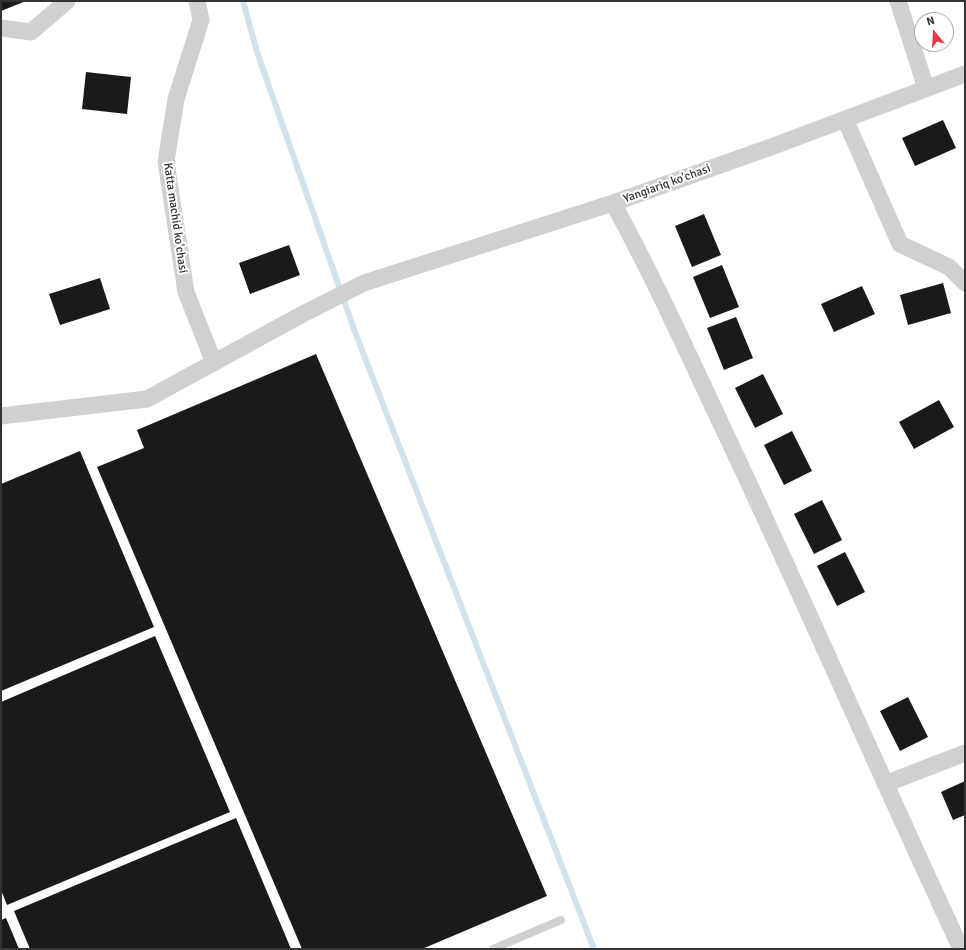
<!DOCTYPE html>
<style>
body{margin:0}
#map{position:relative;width:966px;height:950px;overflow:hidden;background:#fff;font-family:Signika,sans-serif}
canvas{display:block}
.frame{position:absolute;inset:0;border:2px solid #333;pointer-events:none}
.north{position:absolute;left:914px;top:12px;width:40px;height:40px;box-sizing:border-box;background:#fff;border:1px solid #adadad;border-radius:50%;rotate:342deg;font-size:11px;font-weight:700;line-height:16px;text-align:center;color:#333}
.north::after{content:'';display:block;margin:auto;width:14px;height:18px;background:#e63946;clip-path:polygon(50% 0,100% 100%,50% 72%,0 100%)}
</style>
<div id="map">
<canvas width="966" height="950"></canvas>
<div class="frame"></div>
<div class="north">N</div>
</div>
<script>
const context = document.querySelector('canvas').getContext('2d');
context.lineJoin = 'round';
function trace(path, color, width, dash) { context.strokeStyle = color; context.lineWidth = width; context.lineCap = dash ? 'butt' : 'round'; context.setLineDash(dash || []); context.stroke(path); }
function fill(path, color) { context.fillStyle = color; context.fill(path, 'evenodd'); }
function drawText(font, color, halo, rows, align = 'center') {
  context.font = font + ' Signika,sans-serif'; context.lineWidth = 4; context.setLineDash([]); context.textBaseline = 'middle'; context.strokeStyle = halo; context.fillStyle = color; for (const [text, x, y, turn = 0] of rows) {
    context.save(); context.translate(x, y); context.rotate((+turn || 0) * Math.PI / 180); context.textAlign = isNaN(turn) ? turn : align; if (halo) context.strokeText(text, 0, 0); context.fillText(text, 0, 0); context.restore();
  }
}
trace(new Path2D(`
 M243 1 257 52 355 332 594 949`), '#cfe2ee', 6);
fill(new Path2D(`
 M1 1H26L1 11Z
 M86 72 131 77 127 114 82 109Z
 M943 120 956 148 915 166 902 138Z
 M704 214 721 255 692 267 675 226Z
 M289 245 300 275 250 294 239 263Z
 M722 265 739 307 710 318 693 277Z
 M100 278 110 309 60 325 49 294Z
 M943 283 951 313 908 325 900 295Z
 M862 286 875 314 834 332 821 304Z
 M736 317 753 358 724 370 707 328Z
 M316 354 547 896 422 949H302L97 467 144 448 137 430Z
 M763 374 783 414 755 428 735 388Z
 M939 400 954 427 914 449 899 422Z
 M792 431 812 471 784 485 764 445Z
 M80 451 154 627 1 691V484Z
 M822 500 842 540 814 554 794 514Z
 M845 552 865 592 837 606 817 566Z
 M155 636 230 812 7 905 1 890V702Z
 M908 697 928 737 900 751 880 711Z
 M965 781V815L953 820 941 792Z
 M236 818 291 949H30L14 911Z
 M6 918 19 949H1V920Z`), '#1a1a1a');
trace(new Path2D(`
 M493 949 561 920`), '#d0d0d0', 8);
trace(new Path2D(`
 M197 1 201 20 176 99 166 162 186 292 214 363
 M898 1 926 88
 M1 28 31 32 67 1
 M845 119 900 244 949 267 965 283
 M613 203C653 276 687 351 722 426 804 599 880 775 961 949
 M1 416 147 399 301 315 364 283 613 203 771 147 965 74
 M885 784 965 753`), '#d0d0d0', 17);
drawText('12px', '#333', '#fff', [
 ["Yangiariq ko'chasi",667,184,-20],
 ["Katta machid ko'chasi",175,218,82]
]);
</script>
